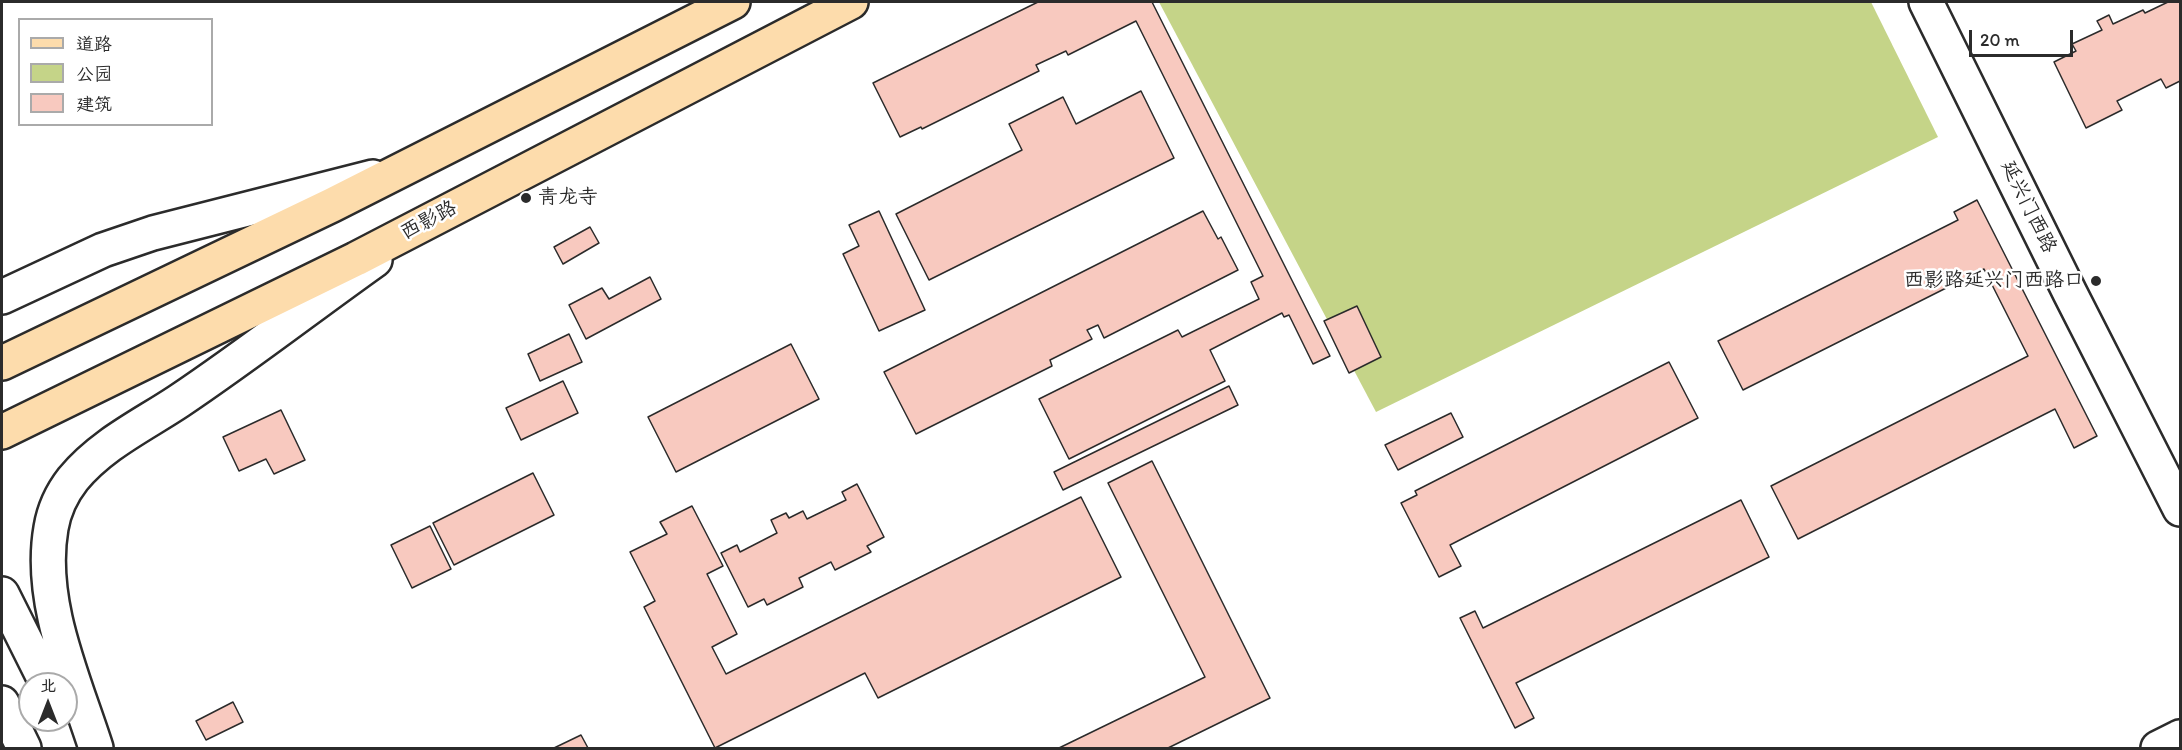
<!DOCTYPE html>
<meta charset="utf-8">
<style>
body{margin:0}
#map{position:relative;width:2182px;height:750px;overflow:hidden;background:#fff;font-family:Itim,"LXGW WenKai TC",sans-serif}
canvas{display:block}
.frame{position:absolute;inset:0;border:3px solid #2b2b2b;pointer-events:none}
.legend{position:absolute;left:18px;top:18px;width:195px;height:108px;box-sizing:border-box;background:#fff;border:2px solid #aaa;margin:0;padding:8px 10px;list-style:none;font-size:18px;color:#2b2b2b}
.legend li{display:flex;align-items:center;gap:12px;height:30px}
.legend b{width:30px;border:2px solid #aaa}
.north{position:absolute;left:18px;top:672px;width:60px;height:60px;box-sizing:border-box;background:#fff;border:2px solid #aaa;border-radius:50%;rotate:0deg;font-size:16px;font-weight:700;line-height:24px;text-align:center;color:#2b2b2b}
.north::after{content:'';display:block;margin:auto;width:21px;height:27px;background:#2b2b2b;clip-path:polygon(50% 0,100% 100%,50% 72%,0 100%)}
.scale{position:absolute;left:1969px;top:30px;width:104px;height:27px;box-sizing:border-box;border:3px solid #2b2b2b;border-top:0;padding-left:8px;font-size:18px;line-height:21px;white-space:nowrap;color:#2b2b2b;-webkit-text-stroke:4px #fff;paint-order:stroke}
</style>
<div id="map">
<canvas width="2182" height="750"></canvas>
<div class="frame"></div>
<ul class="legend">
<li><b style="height:8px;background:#fddcac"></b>道路</li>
<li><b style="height:16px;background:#c5d488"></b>公园</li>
<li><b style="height:16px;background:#f8c9bf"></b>建筑</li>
</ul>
<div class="north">北</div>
<div class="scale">20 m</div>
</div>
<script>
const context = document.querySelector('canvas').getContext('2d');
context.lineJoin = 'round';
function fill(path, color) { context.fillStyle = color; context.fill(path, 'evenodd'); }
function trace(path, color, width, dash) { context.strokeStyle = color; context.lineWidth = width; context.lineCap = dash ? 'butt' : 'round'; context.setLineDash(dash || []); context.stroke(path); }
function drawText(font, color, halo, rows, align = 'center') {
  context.font = font + ' Itim,"LXGW WenKai TC",sans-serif'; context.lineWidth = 5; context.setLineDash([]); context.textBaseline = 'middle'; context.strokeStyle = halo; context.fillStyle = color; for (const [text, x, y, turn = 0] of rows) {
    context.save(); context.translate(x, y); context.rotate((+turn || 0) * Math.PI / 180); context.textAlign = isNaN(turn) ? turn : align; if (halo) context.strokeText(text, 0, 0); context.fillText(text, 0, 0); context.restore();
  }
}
fill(new Path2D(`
 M1159 2H1871L1938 137 1376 412Z`), '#c5d488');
const building = new Path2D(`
 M1038 2H1152L1330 356 1313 364 1289 315 1284 317 1282 313 1210 350 1225 381 1069 459 1039 399 1178 330 1182 337 1259 299 1251 282 1263 276 1136 21 1068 55 1066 51 1036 65 1039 71 922 129 921 127 900 137 873 83Z
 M2168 2H2180V81L2166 88 2161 79 2117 101 2122 110 2086 128 2054 62 2076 51 2072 44 2102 30 2097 21 2109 15 2113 24 2143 10 2145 13Z
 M1141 91 1174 158 929 280 896 214 1022 150 1009 124 1063 97 1076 124Z
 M1977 200 2097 436 2074 448 2055 409 1798 539 1771 486 2028 356 1984 269 1743 390 1718 341 1958 220 1954 212Z
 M879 211 925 310 879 331 843 254 859 246 849 225Z
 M1203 211 1218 239 1221 237 1238 270 1104 338 1098 325 1087 330 1092 339 1050 360 1052 366 916 434 884 372Z
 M590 227 599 243 563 264 554 247Z
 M650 277 661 299 586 339 569 305 602 288 609 299Z
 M1357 306 1381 357 1349 373 1324 321Z
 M569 334 582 362 540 381 528 354Z
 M791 344 819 399 676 472 648 417Z
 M1669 362 1698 418 1450 545 1461 566 1439 577 1401 503 1417 495 1415 491Z
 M563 381 578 413 521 440 506 408Z
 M1229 386 1238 405 1063 490 1054 472Z
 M281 410 305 460 274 474 266 459 239 471 223 437Z
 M1451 413 1463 437 1398 470 1385 445Z
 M1152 461 1270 698 1168 748H1059L1205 677 1108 483Z
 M533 473 554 515 454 565 433 523Z
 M857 484 884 537 867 546 871 552 835 570 831 562 799 578 803 587 767 605 764 599 748 607 721 553 737 545 740 552 777 533 771 520 786 513 789 518 803 511 807 519 846 500 842 492Z
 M1081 497 1121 577 878 698 865 673 715 748 644 607 655 601 630 552 667 534 660 522 692 506 723 566 707 574 737 634 712 647 726 674Z
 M1741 500 1769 557 1516 683 1534 718 1515 728 1460 618 1475 611 1483 628Z
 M430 526 451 569 412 588 391 545Z
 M233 702 243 722 206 740 196 721Z
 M581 735 588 748H554Z`);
fill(building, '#f8c9bf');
trace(building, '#2b2b2b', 1.5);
const minor = new Path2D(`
 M2158 748 2180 737`);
const tertiary = new Path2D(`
 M1926 2 2070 293 2180 509`);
const secondary = new Path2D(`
 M2 297 103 250 153 233 373 177
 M2 594 47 684
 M2 703 24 748
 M96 748C74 679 38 602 51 528 54 510 62 493 73 479 102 444 143 425 179 401 246 356 309 307 375 260`);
const primary = new Path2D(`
 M2 363 332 205 733 2
 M2 432 356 259 851 2`);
trace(minor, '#2b2b2b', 38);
trace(tertiary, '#2b2b2b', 38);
trace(secondary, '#2b2b2b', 38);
trace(primary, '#2b2b2b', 38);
trace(minor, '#fff', 33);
trace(tertiary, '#fff', 33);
trace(secondary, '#fff', 33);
trace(primary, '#fddcac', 33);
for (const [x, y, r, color] of [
 [526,198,6,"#2b2b2b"],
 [2096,281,6,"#2b2b2b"]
]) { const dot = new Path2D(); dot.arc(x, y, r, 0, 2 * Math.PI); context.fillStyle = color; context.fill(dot); trace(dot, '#fff', 2); }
drawText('20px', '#2b2b2b', '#fff', [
 ["青龙寺",538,198],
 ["西影路延兴门西路口",2084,281,"right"]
], 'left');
drawText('20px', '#2b2b2b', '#fff', [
 ["延兴门西路",2028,207,64],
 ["西影路",429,221,-28]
]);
</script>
